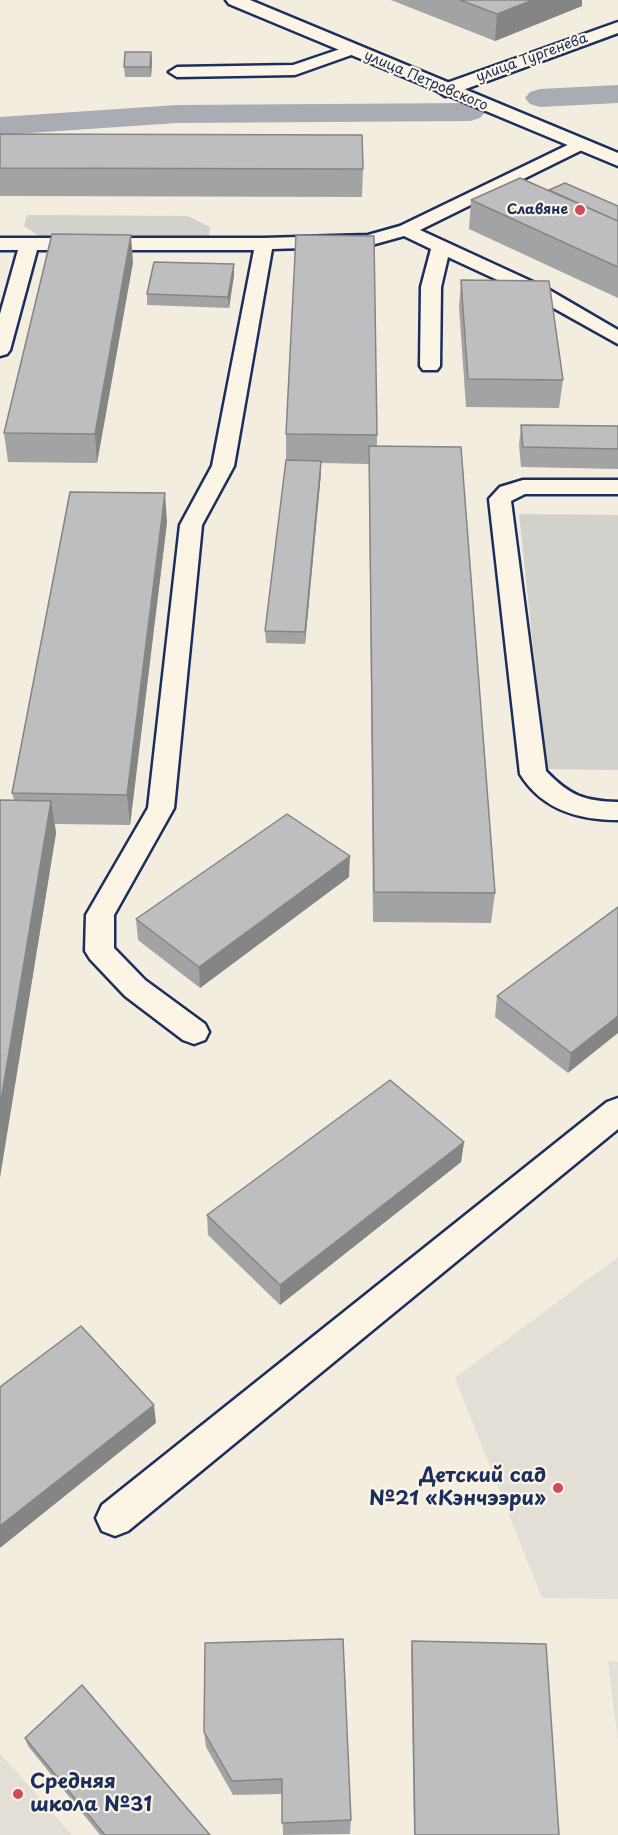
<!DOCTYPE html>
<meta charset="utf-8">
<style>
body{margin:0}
canvas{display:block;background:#f3ede0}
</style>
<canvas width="618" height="1835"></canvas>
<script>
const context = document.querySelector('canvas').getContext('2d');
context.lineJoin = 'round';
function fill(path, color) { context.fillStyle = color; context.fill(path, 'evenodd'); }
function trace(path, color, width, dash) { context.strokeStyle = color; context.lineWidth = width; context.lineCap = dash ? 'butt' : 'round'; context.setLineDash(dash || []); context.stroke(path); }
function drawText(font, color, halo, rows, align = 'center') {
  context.font = font + ' "Playpen Sans",sans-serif'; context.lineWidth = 4.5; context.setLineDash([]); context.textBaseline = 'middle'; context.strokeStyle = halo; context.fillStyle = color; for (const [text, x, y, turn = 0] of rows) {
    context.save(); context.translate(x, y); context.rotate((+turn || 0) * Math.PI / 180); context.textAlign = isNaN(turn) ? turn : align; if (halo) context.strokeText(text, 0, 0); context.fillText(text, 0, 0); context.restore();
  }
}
fill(new Path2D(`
 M618 1257V1599L542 1598 455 1378Z
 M608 1661 618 1662V1742Z
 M0 1753 72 1835H0Z`), '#e3dfd6');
fill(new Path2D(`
 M27 215 188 216 210 227 209 237 42 238 24 226Z
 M519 514 618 515V770L546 769Z`), '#d3d1cc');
fill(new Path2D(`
 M618 85V103L540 107 530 104 525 98 530 92 540 89Z
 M470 103 480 106 485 112 480 118 470 121 177 123 0 135V117L177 105Z`), '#a9acb3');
const service = new Path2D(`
 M352 45 360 50 357 53 295 75 177 77 169 72 177 67 293 65Z
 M580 139 588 144 586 148 420 230 546 288 618 330V344L532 296 448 257 441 287 440 366 437 370H423L420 366 421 287 431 249 404 236 368 246 272 249 234 466 202 525 174 808 114 915V948L145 980 205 1024 209 1032 205 1040 194 1044 183 1040 125 996 90 959 85 951 86 915 148 808 180 525 212 466 254 250H37L10 350 7 354 0 356V314L18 250H0V238H264L368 235 400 226Z
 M523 480H618V494H525L511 501 546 771C570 796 584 801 618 802V820C579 820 542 810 520 774L489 499 500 487Z
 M618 1098V1129L128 1531 115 1536 102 1531 96 1518 102 1505 607 1102Z`);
const minor = new Path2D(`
 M618 22V33L452 94 445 96 436 90 438 86Z`);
const primary = new Path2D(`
 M226 0H250L618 153V166L229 4Z`);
trace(service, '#1b2f5e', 5);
trace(minor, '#1b2f5e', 5);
trace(primary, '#1b2f5e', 5);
fill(service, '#fcf5e5');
fill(minor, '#fcf5e5');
fill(primary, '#fcf5e5');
fill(new Path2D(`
 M391 0H582V6L495 41Z
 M151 52 152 62 151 77H125L124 67Z
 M0 134 363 169 362 197 0 196Z
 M549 190 618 206V298L469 229 471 200Z
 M133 262 97 463 8 462 4 433Z
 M234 275 229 308 147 305V294Z
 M461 280 563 380 559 408 466 407 459 307Z
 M521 425 618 426V469L521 467 519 445Z
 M286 434 377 435V446L495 893 491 923 373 922 369 464 321 463V473L305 644 266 643 265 631 286 460Z
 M167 522 130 825 55 824 56 833 0 1177V800H14L12 793Z
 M349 877 200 988 138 940 136 919Z
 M618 907 568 1073 495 1017 497 996Z
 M464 1142 461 1162 280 1305 208 1235 207 1215Z
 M412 1641 559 1835H414L411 1650Z
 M204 1732 351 1820 350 1834 283 1835 282 1794 233 1795 206 1747Z
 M25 1738 210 1835H100L28 1746Z`), '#a3a3a5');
fill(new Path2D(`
 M533 0H582V6L495 41 497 14Z
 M151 52 152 62 151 77 150 67Z
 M131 235 133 262 97 463 95 434Z
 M234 264V275L229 308 228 297Z
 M321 461V473L305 644V632Z
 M165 493 167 522 130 825 127 795Z
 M51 801 56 833 0 1177V1106Z
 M350 856 349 877 200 988 199 967Z
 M618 1016V1033L568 1073 571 1053Z
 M464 1142 461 1162 280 1305V1285Z
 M154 1405 156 1423 0 1548V1526Z`), '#858586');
const building = new Path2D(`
 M460 0H533L497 14Z
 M125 52H151L150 67H124Z
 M0 134 362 135 363 169 0 168Z
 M520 178 618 221V267L471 200Z
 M565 183 618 206V221L549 190Z
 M52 234 131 235 95 434 4 433Z
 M296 235 374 236 377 435 286 434Z
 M154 262 234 264 228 297 147 294Z
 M461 280 549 281 563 380 468 379Z
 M521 425 618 426V449L523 447Z
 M369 446 461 447 495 893 374 892Z
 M286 460 321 461 305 632 265 631Z
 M70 492 165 493 127 795 12 793Z
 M0 800 51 801 0 1106Z
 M287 814 350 856 199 967 136 919Z
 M618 907V1016L571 1053 497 996Z
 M390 1080 464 1142 280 1285 207 1215Z
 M81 1326 154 1405 0 1526V1387Z
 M343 1639 351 1820 282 1823V1779L232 1781 204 1732 205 1643Z
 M412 1641 546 1644 559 1835H415Z
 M82 1685 210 1835H105L25 1738Z`);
fill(building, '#bebec0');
trace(building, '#858586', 1.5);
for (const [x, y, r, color] of [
 [580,210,6,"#d1495b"],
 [558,1488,6,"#d1495b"],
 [18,1794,6,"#d1495b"]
]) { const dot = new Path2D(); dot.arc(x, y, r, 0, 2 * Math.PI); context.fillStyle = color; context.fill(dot); trace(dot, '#fcf5e5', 2); }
drawText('14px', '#1b2f5e', '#fcf5e5', [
 ["улица Тургенева",532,58,-20],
 ["улица Петровского",426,81,23]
]);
drawText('bold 14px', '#1b2f5e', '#fcf5e5', [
 ["Славяне",568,210]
], 'right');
drawText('bold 20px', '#1b2f5e', '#fcf5e5', [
 ["Детский сад",546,1476],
 ["№21 «Кэнчээри»",546,1499],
 ["Средняя",30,1782,"left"],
 ["школа №31",30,1805,"left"]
], 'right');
</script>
